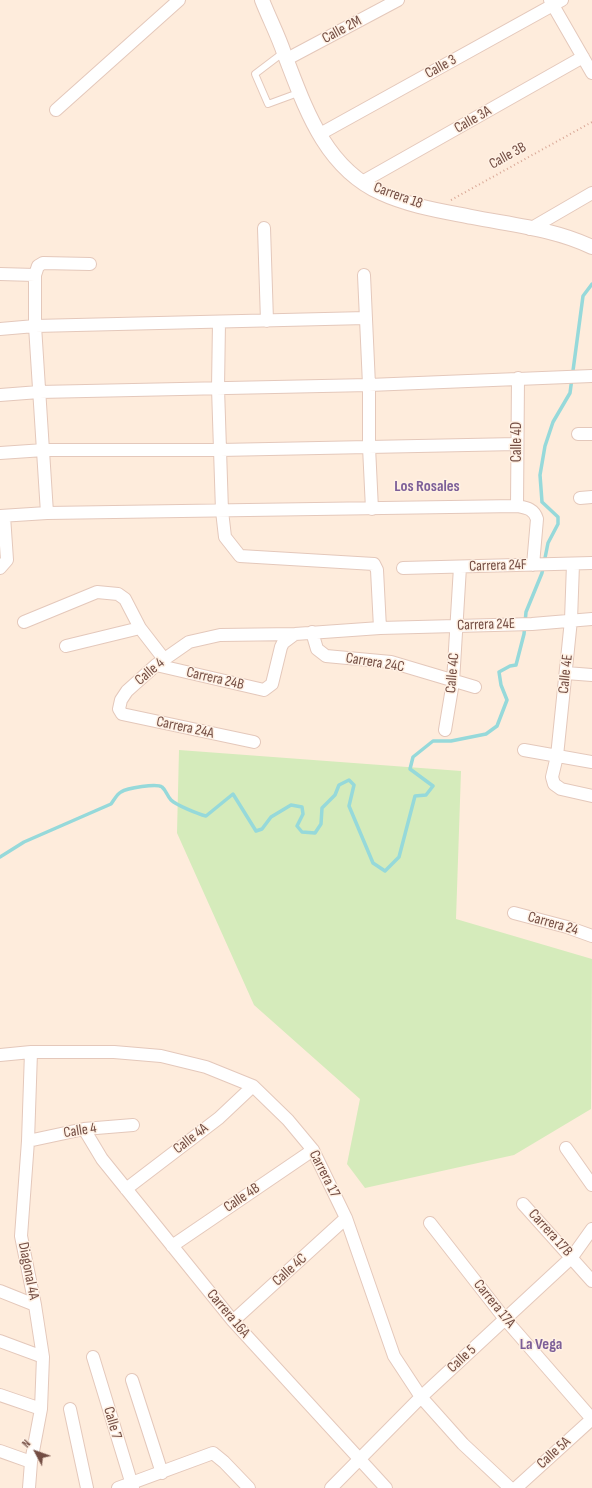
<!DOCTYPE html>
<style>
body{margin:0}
#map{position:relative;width:592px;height:1488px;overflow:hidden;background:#feecdc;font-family:"Sofia Sans Condensed",sans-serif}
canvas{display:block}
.north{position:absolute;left:16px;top:1432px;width:40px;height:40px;-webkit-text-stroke:3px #fff1e4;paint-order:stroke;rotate:311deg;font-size:11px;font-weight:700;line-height:16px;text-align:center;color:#744e44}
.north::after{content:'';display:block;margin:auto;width:14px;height:18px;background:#744e44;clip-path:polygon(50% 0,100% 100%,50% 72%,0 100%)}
</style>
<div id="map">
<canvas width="592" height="1488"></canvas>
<div class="north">N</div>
</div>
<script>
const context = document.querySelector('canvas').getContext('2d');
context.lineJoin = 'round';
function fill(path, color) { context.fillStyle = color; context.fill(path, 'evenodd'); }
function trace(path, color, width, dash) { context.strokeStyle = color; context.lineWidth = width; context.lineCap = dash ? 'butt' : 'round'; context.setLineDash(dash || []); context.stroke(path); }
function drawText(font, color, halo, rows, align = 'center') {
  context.font = font + ' "Sofia Sans Condensed",sans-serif'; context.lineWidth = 3; context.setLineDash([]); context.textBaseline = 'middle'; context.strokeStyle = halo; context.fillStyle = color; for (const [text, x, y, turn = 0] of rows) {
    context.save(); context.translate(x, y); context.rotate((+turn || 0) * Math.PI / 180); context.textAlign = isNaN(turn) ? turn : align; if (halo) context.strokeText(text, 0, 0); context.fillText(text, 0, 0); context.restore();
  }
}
fill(new Path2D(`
 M179 750 461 771 456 919 592 959 591 1109 514 1155 365 1188 347 1164 360 1099 254 1005 177 833Z`), '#d5ebbb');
trace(new Path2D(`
 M0 857 24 842 111 804C114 800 117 794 121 792 127 788 157 783 162 787 166 790 167 796 171 800 176 805 198 814 206 816L233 794 256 831 262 829 271 817 291 805 302 807 303 814 297 826 302 832 315 833 321 824 322 808 335 795 339 785 349 780 354 785 349 806 373 863 385 871 399 857 415 796 426 795 433 786 410 769 413 757 433 741H451L486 734 497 726 507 700 501 685 499 672 510 666 516 665 524 634 526 612 542 573 548 543 558 524V517L542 502 540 475 545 446 553 422 570 393 583 296 592 284`), '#96d9da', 3.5);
const service = new Path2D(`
 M284 52 255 74 268 104 298 93`);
const minor = new Path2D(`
 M550 0 592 73
 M287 59 398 0
 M56 110 179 0
 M320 134 562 0
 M362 182 583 57
 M264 228 267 321
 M530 229 592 193
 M0 274 35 275
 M364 275 369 385V447L372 509
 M219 322 218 388 222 511 225 537 240 556 374 564 377 570 380 628
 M0 329 35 326 366 318
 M0 395 39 392 369 385 592 376
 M578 434H592
 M0 453 44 450H220L517 444
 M580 498 592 497
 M517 506 518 378
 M47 513 35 326V275L38 266 43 263 90 264
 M0 516 47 513 517 506C527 508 534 509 537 519L533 565
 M573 564 571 620 557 756 552 777 554 784 561 789 592 796
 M0 568 7 560 4 516
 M403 568 592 563
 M24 622 97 592 118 594 125 599 140 628 164 659
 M312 632 317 649 326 656 391 662 475 687
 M66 646 140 628
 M156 665 264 690 272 684 281 647 283 643 295 634
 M566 673 592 675
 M445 730 453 682 460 567
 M254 742 122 714 119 709 121 700 127 691 156 665 189 642 220 635 295 634 380 628 532 624 592 619
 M524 750 592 762
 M514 913 567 927 592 936
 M0 1055 31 1052H114L161 1056 206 1067 253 1086 288 1120 313 1150 346 1218 394 1356 421 1397 463 1444 510 1488
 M84 1129 102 1159 233 1321 386 1488
 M28 1141 84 1129 133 1125
 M566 1148 592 1185
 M126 1189 219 1118 253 1086
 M523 1204 592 1281
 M430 1223 505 1319 592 1419
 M172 1246 313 1150
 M0 1291 35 1305
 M233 1321 346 1218
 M0 1341 43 1357
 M93 1357 133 1488
 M132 1380 162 1473
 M0 1395 41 1409
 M70 1409 87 1488
 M0 1451 31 1462
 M29 1488 31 1462 41 1409 43 1357 35 1305 21 1236 28 1141 31 1052
 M118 1488 213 1453 224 1462 249 1488
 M331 1488 421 1397 572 1257 592 1229
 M516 1488 592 1419`);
const tertiary = new Path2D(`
 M262 0C269 18 278 35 284 53 305 107 324 167 381 193 409 206 442 211 472 217 512 225 555 229 592 247`);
trace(service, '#e4c8bb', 8);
trace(minor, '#e4c8bb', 14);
trace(tertiary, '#e4c8bb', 16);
trace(new Path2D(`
 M451 200 592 122`), '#d9a796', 2, [1, 3]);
trace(service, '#fff', 6);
trace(minor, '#fff', 12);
trace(tertiary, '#fff', 14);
drawText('15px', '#744e44', '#fff1e4', [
 ["Calle 2M",342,30,-28],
 ["Calle 3",441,67,-29],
 ["Calle 3A",473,120,-30],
 ["Calle 3B",508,156,-29],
 ["Carrera 18",398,196,20],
 ["Calle 4D",517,442,-90],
 ["Carrera 24F",498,566,-2],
 ["Carrera 24E",486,625,-2],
 ["Carrera 24C",375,663,9],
 ["Calle 4",150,672,-40],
 ["Calle 4C",453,673,-85],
 ["Calle 4E",566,674,-84],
 ["Carrera 24B",215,679,13],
 ["Carrera 24A",185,728,12],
 ["Carrera 24",553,924,16],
 ["Calle 4",80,1131,-9],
 ["Calle 4A",191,1139,-38],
 ["Carrera 17",324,1174,63],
 ["Calle 4B",242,1198,-34],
 ["Carrera 17B",550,1233,48],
 ["Calle 4C",290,1270,-42],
 ["Diagonal 4A",28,1271,79],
 ["Carrera 17A",494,1304,51],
 ["Carrera 16A",228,1314,50],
 ["Calle 5",462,1359,-43],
 ["Calle 7",112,1423,74],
 ["Calle 5A",554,1453,-42]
]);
drawText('bold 16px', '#7d5f98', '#fff1e4', [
 ["Los Rosales",427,487],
 ["La Vega",541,1345]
]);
</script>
